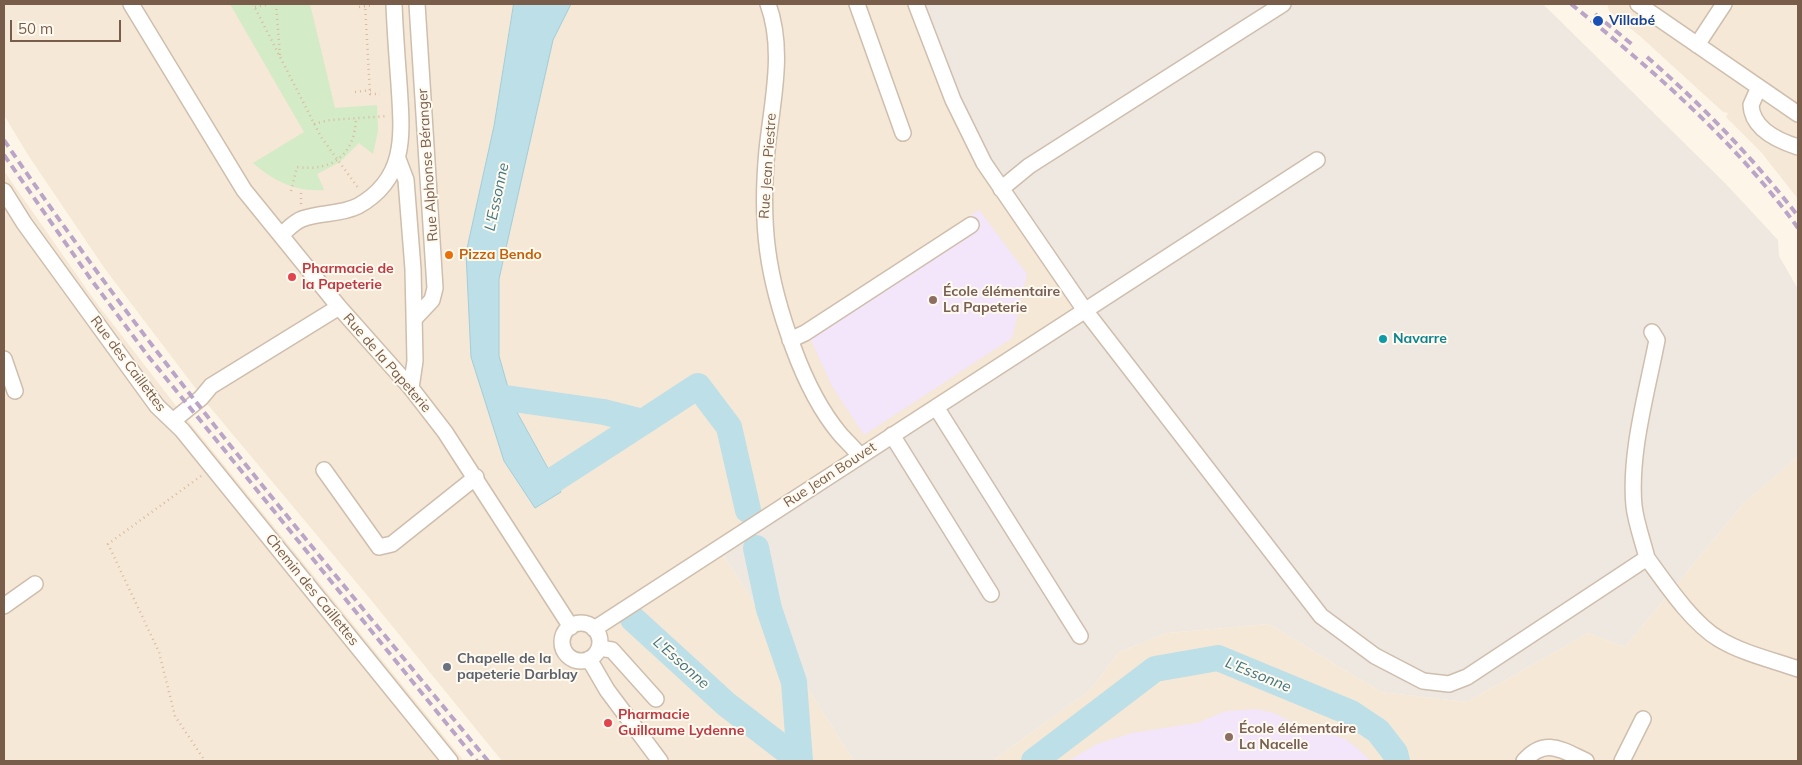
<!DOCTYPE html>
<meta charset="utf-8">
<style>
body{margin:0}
#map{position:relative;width:1802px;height:765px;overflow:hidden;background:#fdf6e8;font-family:Mulish,sans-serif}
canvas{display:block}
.frame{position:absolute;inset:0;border:5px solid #785d4b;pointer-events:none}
.scale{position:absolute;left:10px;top:20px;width:111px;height:22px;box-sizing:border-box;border:2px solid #785d4b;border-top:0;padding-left:6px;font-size:15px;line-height:18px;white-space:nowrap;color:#785d4b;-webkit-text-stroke:4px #fffaef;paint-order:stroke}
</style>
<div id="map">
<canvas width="1802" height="765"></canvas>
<div class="frame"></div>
<div class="scale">50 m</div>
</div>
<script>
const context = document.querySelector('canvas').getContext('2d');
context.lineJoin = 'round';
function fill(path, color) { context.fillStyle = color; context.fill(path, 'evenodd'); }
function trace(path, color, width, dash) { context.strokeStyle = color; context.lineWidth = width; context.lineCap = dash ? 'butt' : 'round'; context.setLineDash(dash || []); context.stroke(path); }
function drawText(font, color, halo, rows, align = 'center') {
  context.font = font + ' Mulish,sans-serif'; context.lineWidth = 4; context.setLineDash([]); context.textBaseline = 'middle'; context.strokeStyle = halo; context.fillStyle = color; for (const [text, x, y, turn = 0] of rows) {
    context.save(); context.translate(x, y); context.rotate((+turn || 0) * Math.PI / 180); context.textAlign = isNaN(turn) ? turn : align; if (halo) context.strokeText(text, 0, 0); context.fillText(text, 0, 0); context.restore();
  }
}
fill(new Path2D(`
 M4 4H920L1084 309 719 548 854 761H502L371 600 209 406 105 269 28 155 4 115Z
 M1607 4H1798V199L1761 152 1726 117 1728 113 1723 112 1641 37 1609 11Z
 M4 171 95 301 173 402 464 761H4Z
 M1798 456V761H992L1089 691 1119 652 1167 633 1269 624 1381 692 1467 702 1588 633 1625 647 1742 505Z`), '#f5e8d6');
fill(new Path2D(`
 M920 4H1543L1726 184 1778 240 1779 256 1798 289V456L1742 505 1625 647 1588 633 1467 702 1381 692 1269 624 1167 633 1119 652 1089 691 992 761H854L719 548 1084 310 984 163Z`), '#eee8e1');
fill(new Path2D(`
 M979 210 1027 274 1012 338 864 435 832 386 805 327Z
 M1255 709 1274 713 1302 727 1324 731 1345 739 1356 747 1371 761H1068L1097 744 1132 733 1197 723 1226 711Z`), '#f3e5fa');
fill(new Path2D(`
 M230 4H310L335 108 377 105 378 131 373 154 359 143 340 162 317 174 324 190C295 192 274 181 253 163L304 132Z`), '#d3ebc6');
const water = new Path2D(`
 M514 4H571L553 40 499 279V356L513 405 561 492 535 508 504 461 471 357 466 253 494 126Z`);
fill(water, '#bcdfe8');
trace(water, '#a2ceda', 1);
trace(new Path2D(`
 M499 397 604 412 643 422 698 386 729 427 748 510
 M541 488 643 422
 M756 548 769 609 794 682 800 761
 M633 619 726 704 800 761
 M1034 761 1155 669 1218 658 1351 713 1378 731 1395 753 1397 761`), '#bcdfe8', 26);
const minor = new Path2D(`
 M131 4 244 190 339 307 411 388 445 432 571 627
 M768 4C785 50 772 102 767 150 760 225 767 277 793 347 804 377 819 409 840 434 846 441 854 448 860 456
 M857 4 903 133
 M916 4 953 100 984 163 1084 309 1321 616 1375 656 1423 681 1449 684 1467 677 1647 558C1643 542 1636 523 1634 506 1629 454 1647 392 1657 340L1652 332
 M1638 4 1798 114
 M1697 45 1724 4
 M1759 87 1751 105C1752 129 1779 141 1798 147
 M398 159 406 180 413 269 415 361 411 388
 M1001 189 1029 166 1283 4
 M4 191 24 223 157 406 182 430 450 761
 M281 235C287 230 294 222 302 219 320 212 340 215 358 206 408 178 402 133 399 84 397 57 395 31 394 4
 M415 318 432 300 435 288 417 4
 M790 340 805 333 971 225
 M4 359 15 391
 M936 407 1080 636
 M174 420 201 398 211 386 339 307
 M892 435 991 594
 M324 470 379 547 392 544 476 477
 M1647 558C1666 584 1692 623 1719 639 1742 653 1772 660 1798 669
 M4 606 35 584
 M562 642a19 19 0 1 1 38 0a19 19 0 1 1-38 0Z
 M594 629 1317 160
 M599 648 612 650 656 699
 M589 659 607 690 660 761
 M1524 761C1545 737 1562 750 1586 761
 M1622 761 1643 719`);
trace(minor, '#cfbead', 18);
trace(new Path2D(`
 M253 4 321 137 359 189
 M276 4 280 55
 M365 4 370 94H380
 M1548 4 1552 7
 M1604 4 1605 8
 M255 7 269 4
 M359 7 374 5
 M355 92 371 90
 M314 124 330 120 388 116
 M291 191 297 167C333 172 355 154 356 118
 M301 204V193
 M201 476 108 544 159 652 175 716 205 761`), '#d9baa2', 2.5, [1, 4]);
trace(minor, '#fff', 15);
trace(new Path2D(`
 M1571 4C1653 70 1736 142 1798 228
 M1595 14 1634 46
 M1647 57C1703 106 1753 158 1798 216
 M4 140C151 358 322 558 488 761
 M4 155 90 278 148 356 477 761`), '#baa5c8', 4, [8, 5]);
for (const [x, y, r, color] of [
 [1598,21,6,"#1a4fb4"],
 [449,255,5,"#e8710a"],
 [292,277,5,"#e0444e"],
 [933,300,5,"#8d6e63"],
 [1383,339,5,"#0f9aa8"],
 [447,667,5,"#6b7280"],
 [608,723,5,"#e0444e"],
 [1229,737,5,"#8d6e63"]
]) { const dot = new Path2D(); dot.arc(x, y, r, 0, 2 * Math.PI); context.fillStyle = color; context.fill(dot); trace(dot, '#fffaef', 2); }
drawText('bold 14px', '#164399', '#fffaef', [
 ["Villabé",1609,21]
], 'left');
drawText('14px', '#785d4b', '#fffaef', [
 ["Rue Alphonse Béranger",428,165,-94],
 ["Rue Jean Piestre",768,166,-86],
 ["Rue de la Papeterie",387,363,49],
 ["Rue des Caillettes",128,364,53],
 ["Rue Jean Bouvet",830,475,-33],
 ["Chemin des Caillettes",312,590,51]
]);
drawText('bold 14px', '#c56008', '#fffaef', [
 ["Pizza Bendo",459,255]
], 'left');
drawText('bold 14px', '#be3a42', '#fffaef', [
 ["Pharmacie de",302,269],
 ["la Papeterie",302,285],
 ["Pharmacie",618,715],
 ["Guillaume Lydenne",618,731]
], 'left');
drawText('bold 14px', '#785e54', '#fffaef', [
 ["École élémentaire",943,292],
 ["La Papeterie",943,308],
 ["École élémentaire",1239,729],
 ["La Nacelle",1239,745]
], 'left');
drawText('bold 14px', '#0d838f', '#fffaef', [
 ["Navarre",1393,339]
], 'left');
drawText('bold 14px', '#5b616d', '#fffaef', [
 ["Chapelle de la",457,659],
 ["papeterie Darblay",457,675]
], 'left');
drawText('italic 15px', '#417685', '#fffaef', [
 ["L'Essonne",497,197,-78],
 ["L'Essonne",681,663,42],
 ["L'Essonne",1258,675,22]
]);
</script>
